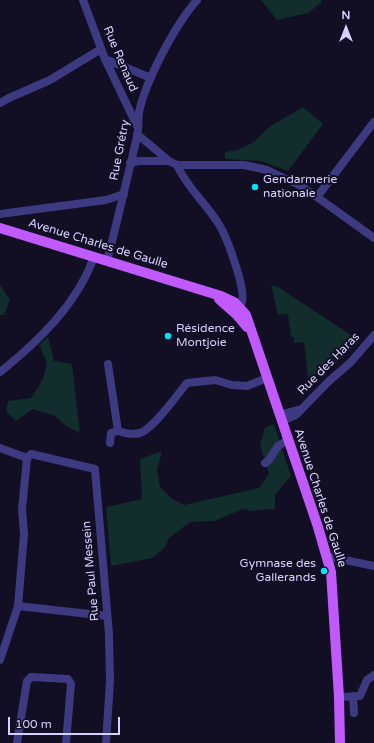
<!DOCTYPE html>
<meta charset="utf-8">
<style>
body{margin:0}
#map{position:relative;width:374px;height:743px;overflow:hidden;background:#120e23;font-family:"Varela Round",sans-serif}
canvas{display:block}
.north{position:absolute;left:326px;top:8px;width:40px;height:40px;-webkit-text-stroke:3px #120e23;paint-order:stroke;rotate:0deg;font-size:11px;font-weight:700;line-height:16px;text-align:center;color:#d6d1fe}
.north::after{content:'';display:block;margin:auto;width:14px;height:18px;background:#d6d1fe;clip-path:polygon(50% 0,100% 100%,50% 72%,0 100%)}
.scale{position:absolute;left:8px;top:717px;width:112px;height:18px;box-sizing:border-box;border:2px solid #d6d1fe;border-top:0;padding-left:5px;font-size:12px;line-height:14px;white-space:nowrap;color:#d6d1fe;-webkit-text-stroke:3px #120e23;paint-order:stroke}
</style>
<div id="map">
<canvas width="374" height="743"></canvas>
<div class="north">N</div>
<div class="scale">100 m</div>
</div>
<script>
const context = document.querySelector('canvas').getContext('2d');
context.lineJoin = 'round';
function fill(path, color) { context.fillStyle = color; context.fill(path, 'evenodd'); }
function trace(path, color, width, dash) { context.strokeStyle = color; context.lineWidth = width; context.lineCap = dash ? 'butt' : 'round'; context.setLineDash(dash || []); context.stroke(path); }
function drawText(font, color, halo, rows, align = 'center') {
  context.font = font + ' "Varela Round",sans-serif'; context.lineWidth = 4; context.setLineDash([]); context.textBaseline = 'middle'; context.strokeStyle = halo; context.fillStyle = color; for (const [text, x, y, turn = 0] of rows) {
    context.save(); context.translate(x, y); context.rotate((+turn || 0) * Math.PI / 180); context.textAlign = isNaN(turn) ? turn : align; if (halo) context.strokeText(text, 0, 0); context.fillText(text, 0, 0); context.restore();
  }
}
fill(new Path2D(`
 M261 0H321V3L308 13 277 20Z
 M303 107 323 124 288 171 261 161 225 159V152L238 150 254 142 269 127Z
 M0 285 10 300 4 315H0Z
 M271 285 278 287 360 341 326 373 308 377 304 342 294 343V337H291L288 314 278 315Z
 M48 337 54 361 72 364 80 433 66 426 55 416 33 409 16 421 6 411 8 401 31 398 43 379 47 363 39 345Z
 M274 424 291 476 275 495V509L250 511 243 509 214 521 190 522 169 538 164 548 152 558 111 566 106 507 142 499 140 459 162 451 157 470 160 487 171 498 184 505 259 488 269 474 260 445 265 428Z`), '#112d2c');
trace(new Path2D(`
 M83 0 105 59 137 126
 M105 59 151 78
 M0 103 9 98 50 80 101 49
 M137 134 169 161 177 165H244L267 170 301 186 317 197 374 238
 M130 163 139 161H169
 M177 165C187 188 207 204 220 226 227 238 246 289 242 302 241 306 238 309 235 312
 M317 197 374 122
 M0 214 106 200 124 194
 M107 261C118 219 127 178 137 137 139 129 138 120 139 112 146 80 175 25 197 0
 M108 364 118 431C126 434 132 435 140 433 153 429 177 395 187 383L215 380 232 385 247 386 267 378
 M0 372C39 341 77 304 94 257
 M279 415 301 409
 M282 421 296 415 328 382 351 362 374 335
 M110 443 111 433 118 431
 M0 448 27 458 22 509 24 534 18 606 0 660
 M27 458 31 454 95 469 109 634 110 681 106 743
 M265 463 269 460 278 446 288 440
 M328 558 331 557 374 566
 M18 606 107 616
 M353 696 354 713
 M339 697 360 696 367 680 374 675
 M17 743 27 681 31 677 68 679 71 684 66 743`), '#3d3a82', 8);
trace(new Path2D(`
 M0 228 221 296 234 302 246 315 318 527 331 572 339 697 340 743
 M219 299 237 315 247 327`), '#c05afd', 10);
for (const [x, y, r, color] of [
 [255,187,4,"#03e0f8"],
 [168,336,4,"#03e0f8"],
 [324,571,4,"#03e0f8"]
]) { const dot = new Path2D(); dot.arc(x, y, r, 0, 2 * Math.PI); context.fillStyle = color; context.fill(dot); trace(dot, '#120e23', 1.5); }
drawText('12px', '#d6d1fe', '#120e23', [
 ["Rue Renaud",120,59,67],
 ["Rue Grétry",120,150,-79],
 ["Avenue Charles de Gaulle",98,244,17],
 ["Rue des Haras",329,364,-45],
 ["Avenue Charles de Gaulle",320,498,72],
 ["Rue Paul Messein",91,571,-95]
]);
drawText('12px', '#d6d1fe', '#120e23', [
 ["Gendarmerie",263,180],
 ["nationale",263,194],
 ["Résidence",176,329],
 ["Montjoie",176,343],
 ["Gymnase des",316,564,"right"],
 ["Gallerands",316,578,"right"]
], 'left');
</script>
